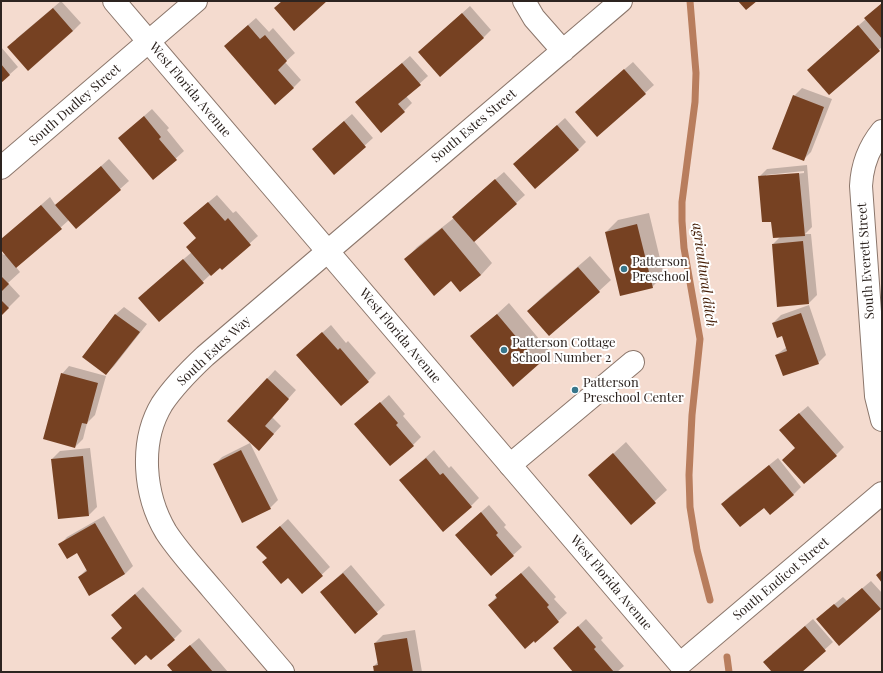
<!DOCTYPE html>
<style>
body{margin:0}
#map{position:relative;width:883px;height:673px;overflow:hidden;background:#f4dbcf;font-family:"Playfair Display",serif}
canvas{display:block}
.frame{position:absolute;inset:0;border:2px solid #2d2420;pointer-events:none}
</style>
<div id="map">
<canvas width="883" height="673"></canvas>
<div class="frame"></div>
</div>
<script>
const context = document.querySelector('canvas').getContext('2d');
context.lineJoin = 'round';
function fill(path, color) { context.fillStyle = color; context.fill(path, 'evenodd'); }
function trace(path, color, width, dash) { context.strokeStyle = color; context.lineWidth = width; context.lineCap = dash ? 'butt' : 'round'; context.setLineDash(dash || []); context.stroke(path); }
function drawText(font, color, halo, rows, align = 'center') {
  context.font = font + ' "Playfair Display",serif'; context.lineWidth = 4; context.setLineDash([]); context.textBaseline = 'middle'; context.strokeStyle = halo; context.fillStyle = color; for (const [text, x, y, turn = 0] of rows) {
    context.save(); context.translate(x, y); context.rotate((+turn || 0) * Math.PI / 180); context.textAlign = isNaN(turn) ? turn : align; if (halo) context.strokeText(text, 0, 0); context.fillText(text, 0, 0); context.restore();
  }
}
fill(new Path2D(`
 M61 1 81 23 73 31 16 39Z
 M882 3V47L829 94 816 62 866 19Z
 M470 6 491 30 483 38 428 44Z
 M256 18 269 32 273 28 295 53 285 62 301 80 293 88 233 38Z
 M1 47 18 67 1 82Z
 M410 56 428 76 406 96 412 103 404 111 365 95Z
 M633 62 654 85 597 136 584 104Z
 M802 88 832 99 811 152 803 160 794 96Z
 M152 109 169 128 167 130 184 151 153 179 127 131Z
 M352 114 373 138 334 173 321 141Z
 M565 118 586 142 578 150 523 156Z
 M109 159 129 181 76 228 69 220 16 267 20 272 8 283 20 296 1 315V252L4 255 6 254 1 249V240L50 197 56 206Z
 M807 165 812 227 805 234H811L817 295 809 303 773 244 780 237 772 221 759 177 767 169ZM804 171V173L766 177V175Z
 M504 172 525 195 474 241 492 263 481 275 461 291 452 280 406 259 417 247 454 218 461 209Z
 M217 195 233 213 236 211 258 236 222 268 220 266 159 321 147 290 192 252 197 237 192 216Z
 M649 213 664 275 652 287 606 232 618 220Z
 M590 256 611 280 599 291 528 311 540 299Z
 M509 303 550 352 539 364 472 337Z
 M809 305 826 355 818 363 776 355 787 347 782 334 773 323 781 315Z
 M124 307 147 324 114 366 106 374 84 357 116 314Z
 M331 325 346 343 348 341 376 373 368 381 306 347Z
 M69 366 106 376 95 415 87 423 83 439 75 447 62 374Z
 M275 370 296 390 272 417 281 426 259 450 228 421Z
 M389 395 405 414 403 416 421 437 413 445 364 417Z
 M808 406 844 447 836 455 796 448 789 422Z
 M626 442 667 490 631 523 590 475Z
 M250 443 278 500 270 508 214 465 222 457Z
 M90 448 97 507 89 515 52 459 60 451Z
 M434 450 449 468 451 466 479 498 471 506 401 480Z
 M778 458 801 487 793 495 764 506 722 504 730 496Z
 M489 505 506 525 504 527 522 547 491 575 464 527Z
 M104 516 133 566 125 574 89 594 79 577 87 569 77 552 60 545 67 537Z
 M288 519 330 567 303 592 268 558 266 539Z
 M351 565 385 605 355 632 321 592Z
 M529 566 556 597 554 599 567 613 536 641 489 605 504 588Z
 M871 581 882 593V607L839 644 825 612 843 597 847 601Z
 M143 587 182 631 174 639 123 627 120 607Z
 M586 619 603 638 601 640 624 666 617 672H574L562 641Z
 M813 619 833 642 800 672H773L772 654Z
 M415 630 422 672H375L374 666 378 662 375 643 383 635Z
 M199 638 228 672H175L176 657Z`), '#0003');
trace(new Path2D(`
 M690 1 696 73 695 102 682 202V221L684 248 700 339 692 415 689 475 690 507 697 550 710 600
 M727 657 729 672`), '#b87d5d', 7);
fill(new Path2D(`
 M282 1H327L294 31 274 8Z
 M738 1H757L746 10Z
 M882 3V39L864 18Z
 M53 8 73 31 28 71 7 47Z
 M462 13 484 38 440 77 418 52Z
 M248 25 260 39 265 35 287 61 278 70 294 88 275 105 224 46Z
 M858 25 880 51 829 95 807 70Z
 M402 63 421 85 398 104 405 112 381 133 355 102Z
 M1 64 10 75 1 83Z
 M624 69 646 94 597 137 575 112Z
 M793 95 824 107 804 161 772 149Z
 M144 116 161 137 159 139 177 160 153 180 118 138Z
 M344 121 366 147 334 175 312 149Z
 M557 125 579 150 535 189 513 164Z
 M101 166 121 190 76 229 55 205Z
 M799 173 805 236 773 238 771 222H762L758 176Z
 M495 179 517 204 474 242 452 217Z
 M208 202 225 221 228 218 251 245 222 270 220 268 211 276 186 247 196 238 183 223Z
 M41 205 62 229 16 268 1 250V239Z
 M637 224 653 288 620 296 605 232Z
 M442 228 481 275 460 292 451 281 434 296 404 259Z
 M803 241 809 304 777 307 772 244Z
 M183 259 204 283 159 322 138 298Z
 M578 267 600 292 549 336 527 311Z
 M1 276 9 284 1 292Z
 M1 300 9 308 1 316Z
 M801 313 819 364 783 376 775 355 787 351 782 336 777 338 772 323Z
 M115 314 140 332 106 375 82 357Z
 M497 314 539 364 513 387 470 336Z
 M322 332 338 350 340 348 369 382 341 406 296 355Z
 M61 373 98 383 87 424 82 423 75 448 43 439Z
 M267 378 289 399 265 426 274 434 259 451 227 421Z
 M380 402 398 423 396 425 414 446 390 466 354 424Z
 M799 413 837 456 804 484 782 460 795 448 779 430Z
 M241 450 271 509 242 523 213 464Z
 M613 453 656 503 631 525 588 475Z
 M83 456 89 516 58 519 51 459Z
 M426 458 440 475 443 473 472 507 443 532 399 480Z
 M769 465 794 495 770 515 764 508 740 527 721 504Z
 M481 512 498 533 496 535 514 556 491 576 455 535Z
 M95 523 125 574 89 596 78 577 87 571 77 553 67 559 58 544Z
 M280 526 323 576 302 594 288 578 281 584 262 562 267 558 256 547Z
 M882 570V583L876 575Z
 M343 573 378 614 355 634 320 592Z
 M521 573 549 605 547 607 559 622 535 643 534 641 525 649 488 605 497 598 495 595Z
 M862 588 881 609 839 646 816 619 834 604 838 608Z
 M135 594 175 640 151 660 146 655 135 665 111 638 122 628 111 615Z
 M578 626 596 647 594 649 614 672H573L553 648Z
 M805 626 826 651 802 672H772L763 662Z
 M407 638 413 672H374L373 666 378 665 374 643Z
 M190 645 213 672H173L167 665Z`), '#764122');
const minor = new Path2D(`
 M524 1 534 18 563 51
 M882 131C869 147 862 165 861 186L876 396 882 420
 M1 168 196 1
 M510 465 633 362
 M283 672C259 644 235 616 212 589 196 570 179 552 166 532 144 495 139 442 162 404 174 386 189 371 205 356L621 1`);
const tertiary = new Path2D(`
 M114 1 680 664 882 493`);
trace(minor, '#8b766b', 24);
trace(tertiary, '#8b766b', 24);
trace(minor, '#fff', 22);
trace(tertiary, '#fff', 22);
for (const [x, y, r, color] of [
 [624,269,4,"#37768b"],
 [504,350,4,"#37768b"],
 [575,390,4,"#37768b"]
]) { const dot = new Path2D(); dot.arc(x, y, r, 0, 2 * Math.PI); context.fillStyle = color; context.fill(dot); trace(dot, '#fff', 1.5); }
drawText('13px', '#2d2420', '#fff', [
 ["West Florida Avenue",190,90,50],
 ["South Dudley Street",75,105,-41],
 ["South Estes Street",474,126,-40],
 ["South Everett Street",866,261,-94],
 ["West Florida Avenue",400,336,50],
 ["South Estes Way",214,351,-43],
 ["South Endicot Street",781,579,-40],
 ["West Florida Avenue",611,583,50]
]);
drawText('13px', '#2d2420', '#fff', [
 ["Patterson",632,262],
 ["Preschool",632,277],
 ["Patterson Cottage",512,343],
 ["School Number 2",512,358],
 ["Patterson",583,383],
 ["Preschool Center",583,398]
], 'left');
drawText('italic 14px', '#441d05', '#fff', [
 ["agricultural ditch",704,275,82]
]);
</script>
